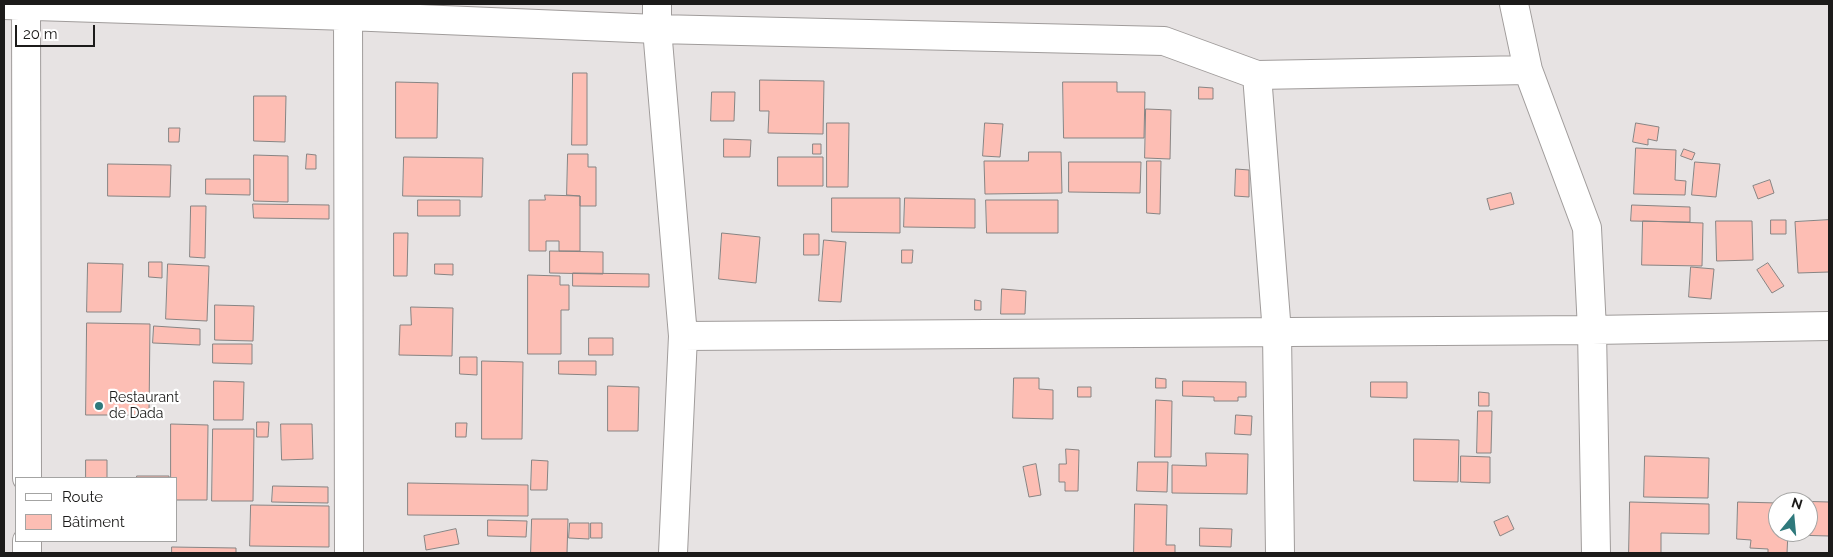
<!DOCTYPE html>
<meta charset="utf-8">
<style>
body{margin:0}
#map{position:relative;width:1833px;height:557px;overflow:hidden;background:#e7e3e3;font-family:Raleway,sans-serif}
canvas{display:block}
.frame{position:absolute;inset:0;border:5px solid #1c1b1a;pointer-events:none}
.legend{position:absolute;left:15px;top:477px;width:162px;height:65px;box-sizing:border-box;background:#fff;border:1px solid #a4a4a3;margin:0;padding:6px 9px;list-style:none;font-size:15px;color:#1c1b1a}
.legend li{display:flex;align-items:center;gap:10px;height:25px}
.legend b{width:25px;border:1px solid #a4a4a3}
.north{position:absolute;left:1768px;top:492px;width:50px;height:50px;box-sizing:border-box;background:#fff;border:1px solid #a4a4a3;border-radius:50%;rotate:17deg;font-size:14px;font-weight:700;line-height:20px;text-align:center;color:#1c1b1a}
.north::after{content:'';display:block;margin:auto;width:18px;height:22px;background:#2f797c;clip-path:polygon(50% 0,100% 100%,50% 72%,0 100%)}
.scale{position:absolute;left:15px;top:25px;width:80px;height:22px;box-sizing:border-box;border:2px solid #1c1b1a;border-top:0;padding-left:6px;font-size:15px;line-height:18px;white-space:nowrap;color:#1c1b1a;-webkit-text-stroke:4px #fff;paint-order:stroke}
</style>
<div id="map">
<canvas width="1833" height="557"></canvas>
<div class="frame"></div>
<ul class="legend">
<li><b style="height:6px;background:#fff"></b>Route</li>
<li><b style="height:14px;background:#fdbeb4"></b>Bâtiment</li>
</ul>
<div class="north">N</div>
<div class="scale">20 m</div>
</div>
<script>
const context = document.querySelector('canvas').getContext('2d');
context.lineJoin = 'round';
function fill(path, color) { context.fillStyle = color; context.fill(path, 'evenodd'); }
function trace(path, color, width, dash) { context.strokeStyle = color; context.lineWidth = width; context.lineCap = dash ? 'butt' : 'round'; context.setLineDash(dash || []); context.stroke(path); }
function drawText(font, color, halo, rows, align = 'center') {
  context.font = font + ' Raleway,sans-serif'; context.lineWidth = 4.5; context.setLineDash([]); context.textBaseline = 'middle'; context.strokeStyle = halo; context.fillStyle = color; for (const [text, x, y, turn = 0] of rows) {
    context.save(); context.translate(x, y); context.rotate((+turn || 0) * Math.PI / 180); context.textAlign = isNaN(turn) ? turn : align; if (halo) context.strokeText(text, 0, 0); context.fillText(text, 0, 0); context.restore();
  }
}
const building = new Path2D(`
 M573 73H587V145H572Z
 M760 80 824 81 823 134 768 133 769 111H760Z
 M396 82 438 83 437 138H396Z
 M1063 82H1117V92H1145L1144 138H1064Z
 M1199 87 1213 88V99H1199Z
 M712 92H735L734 121H711Z
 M254 96H286L285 142 254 141Z
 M1146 109 1171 110 1170 159 1145 158Z
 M827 123H849L848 187H827Z
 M985 123 1003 124 1000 157 983 156Z
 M1636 123 1659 127 1657 141 1648 139V145L1633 142Z
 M169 128H180L179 142H169Z
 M724 139 751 140 750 157H724Z
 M813 144H821V154H813Z
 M1636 148 1676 150 1675 180 1686 181 1685 195 1634 194Z
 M1684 149 1695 153 1692 160 1681 156Z
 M1029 152H1061L1062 193 985 194 984 161H1028Z
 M307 154 316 155V169H306Z
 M568 154H588V167H596V206H580V196L567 195Z
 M254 155 288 156V202L254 201Z
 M404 157 483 158 482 197 403 196Z
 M778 157H823V186H778Z
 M1147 161H1161L1160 214 1147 213Z
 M1069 162H1141L1140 193 1069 192Z
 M1695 162 1720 164 1716 197 1692 195Z
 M108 164 171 165 170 197 108 196Z
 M1236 169 1249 170V197L1235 196Z
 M206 179H250V195L206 194Z
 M1770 180 1774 193 1758 199 1753 186Z
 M1511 193 1514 204 1490 210 1487 199Z
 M545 195 580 196V251H559V241H546V251H529V200H545Z
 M832 198H900V233L832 232Z
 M905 198 975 199V228L904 227Z
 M418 200H460V216H418Z
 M986 200H1058V233H987Z
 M253 204 329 205V219L254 218Z
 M1632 205 1690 207V222L1631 221Z
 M191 206H206L205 258 190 257Z
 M1771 220H1786V234H1771Z
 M1829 220V272L1798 273 1795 222Z
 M1643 221 1703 223 1702 266 1642 265Z
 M1716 221H1752L1753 260 1717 261Z
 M394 233H408L407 276H394Z
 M722 233 760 237 756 283 719 279Z
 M804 234H819V255H804Z
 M824 240 846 242 841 302 819 301Z
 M902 250H913L912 263H902Z
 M550 251 603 252V274L550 273Z
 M149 262H162V278L149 277Z
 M88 263 123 264 121 312H87Z
 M1768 263 1784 286 1772 293 1757 270Z
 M168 264 209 266 207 321 166 319Z
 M435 264H453V275L435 274Z
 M1691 267 1714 269 1711 299 1689 297Z
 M573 273 649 274V287L573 286Z
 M528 275 560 276V285H569V310H561V354H528Z
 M1002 289 1026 291 1025 314H1001Z
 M975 300 981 301V310H975Z
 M215 305 254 306 253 341 215 340Z
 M411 307 453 308 452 356 399 355 400 325H411Z
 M87 323 150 324 149 415H86Z
 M154 326 200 329V345L153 343Z
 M589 338H613V355H589Z
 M213 344H252V364L213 363Z
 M460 357H477V375L460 374Z
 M482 361 523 362 522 439H482Z
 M559 361H596V375L559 374Z
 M1014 378H1039V389L1053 390V419L1013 418Z
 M1156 378 1166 379V388H1156Z
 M214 381 244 382 243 420H214Z
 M1183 381 1246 382V397H1238V401H1214V397L1183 396Z
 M1371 382H1407V398L1371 397Z
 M608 386 639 387 638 431H608Z
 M1078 387H1091V397H1078Z
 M1479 392 1489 393V406H1479Z
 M1156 400 1172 401 1171 457H1155Z
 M1478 411H1492L1491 453H1477Z
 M1236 415 1252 416 1251 435 1235 434Z
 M257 422H269L268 437H257Z
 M456 423H467L466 437H456Z
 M171 424 208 425 207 500H176V478H171Z
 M281 424H312L313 459 282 460Z
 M213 429H254L253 501H212Z
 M1414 439 1459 440 1458 482 1414 481Z
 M1066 449 1079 450 1078 491H1065V482H1059V464H1066Z
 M1206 453 1248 454 1247 494 1172 493V465L1206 466Z
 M1461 456 1490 457V483L1461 482Z
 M1645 456 1709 458 1708 498 1644 497Z
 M86 460H107V478H115H86Z
 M532 460 548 461 547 490H531Z
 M1138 462H1168L1167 492 1137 491Z
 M1036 464 1041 495 1029 497 1023 467Z
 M137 476H169V478H137Z
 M408 483 528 485V516L408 515Z
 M273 486 328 487V503L272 502Z
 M1793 501 1829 502V536L1792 535V532H1808V502Z
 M1630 502 1709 504V534L1661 533V553H1629Z
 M1738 502 1778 503V532H1788L1787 553H1768V549L1750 548 1751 540 1737 539Z
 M1135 504 1167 505 1166 545H1175V553H1134Z
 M251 505 329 506V547L250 546Z
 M1508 516 1514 529 1500 536 1494 522Z
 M532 519H568L567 553H531Z
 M488 520 527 521 526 537 488 536Z
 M570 523H589V539L569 538Z
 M591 523H602V538H591Z
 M1200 528 1232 529 1231 547 1200 546Z
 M456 529 459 544 426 550 424 536Z
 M172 547 236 548V553H172Z`);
fill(building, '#fdbeb4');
trace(building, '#878483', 1);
const minor = new Path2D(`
 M26 4 27 478
 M348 4 349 553
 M657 4V29L683 336 673 553
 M1514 4 1528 70 1587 228 1592 330 1596 553
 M4 5 348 16 657 29 1164 41 1257 75 1528 70
 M1257 75 1277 333 1280 553
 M683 336 1592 330 1829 326
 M27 541V553`);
trace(minor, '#a09c9b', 30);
trace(minor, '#fff', 28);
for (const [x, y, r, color] of [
 [99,406,5,"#2f797c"]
]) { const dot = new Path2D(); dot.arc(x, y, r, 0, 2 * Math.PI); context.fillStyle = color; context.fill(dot); trace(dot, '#fff', 2); }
drawText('14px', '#1c1b1a', '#fff', [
 ["Restaurant",109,398],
 ["de Dada",109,414]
], 'left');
</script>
